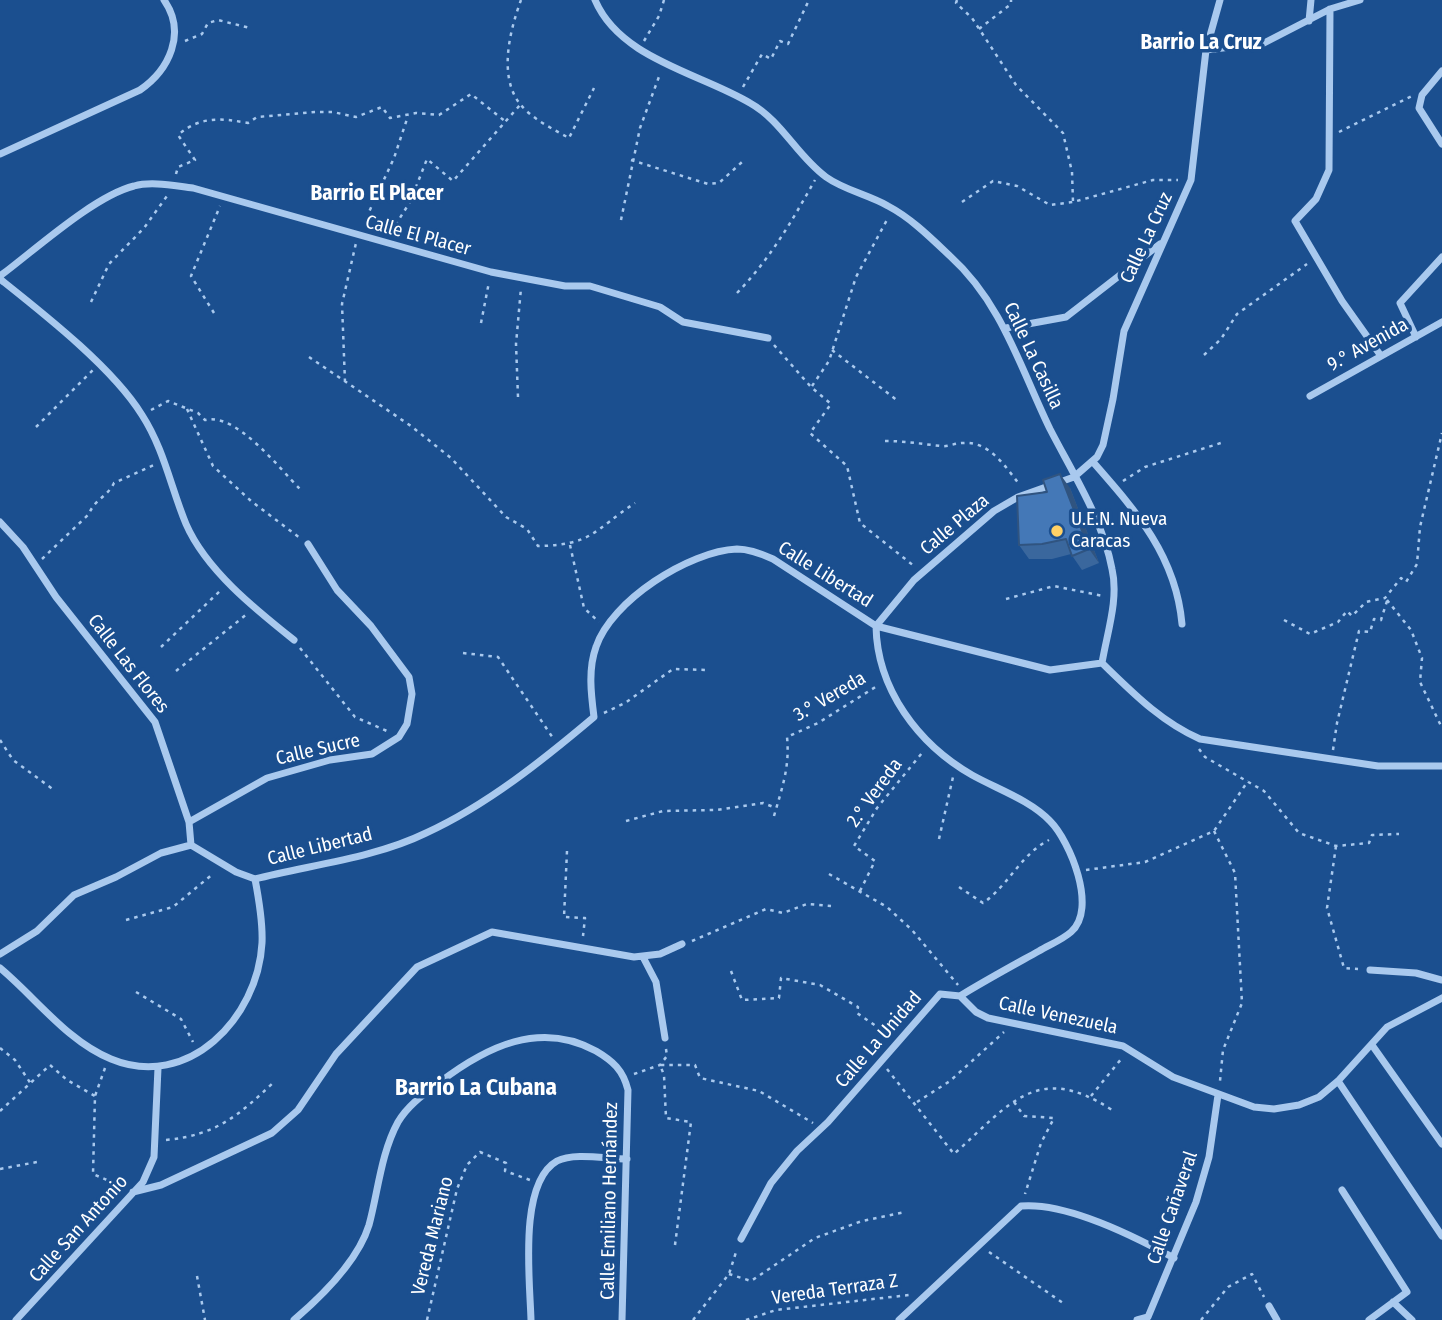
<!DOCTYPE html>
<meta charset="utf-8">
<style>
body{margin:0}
canvas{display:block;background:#1b4f8f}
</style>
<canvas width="1442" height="1320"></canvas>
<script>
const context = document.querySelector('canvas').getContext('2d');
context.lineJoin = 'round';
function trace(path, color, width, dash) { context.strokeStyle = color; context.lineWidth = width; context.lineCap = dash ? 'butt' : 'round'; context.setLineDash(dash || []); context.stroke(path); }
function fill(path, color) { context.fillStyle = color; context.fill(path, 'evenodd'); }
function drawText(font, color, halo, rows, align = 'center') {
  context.font = font + ' "Fira Sans Condensed",sans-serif'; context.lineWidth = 7; context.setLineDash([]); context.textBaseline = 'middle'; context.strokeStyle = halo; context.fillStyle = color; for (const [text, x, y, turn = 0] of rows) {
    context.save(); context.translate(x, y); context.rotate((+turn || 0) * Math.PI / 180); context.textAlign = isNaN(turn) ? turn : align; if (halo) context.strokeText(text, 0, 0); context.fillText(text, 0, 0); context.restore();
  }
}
trace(new Path2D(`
 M521 0C510 30 498 76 520 104 532 119 553 129 569 138L594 88
 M957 0 956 3 972 18 1016 85 1063 133 1072 172 1073 202
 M979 29 1011 4V0
 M185 41 202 34 208 23 218 20 250 28
 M644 41 659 16 664 0
 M743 87 762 54 771 59 780 41 788 44 809 0
 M1339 132 1412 96
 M631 160 708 184 719 183 742 162
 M176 174 178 167 195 160 178 135C200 116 221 118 248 123L257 117 315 112H333L356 117 382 107 390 118 416 113 439 115 471 94 506 122
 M962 202 993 181 1017 186 1050 205 1073 202 1153 180H1178
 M621 220 640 128 660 74
 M367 227 368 214 394 158 408 116
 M391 232 410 202 427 159 453 181 520 105
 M737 293C770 259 792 221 815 180
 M91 302 109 264 144 228 167 196
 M214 313 191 276 220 206
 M481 323 489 282
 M774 345 811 387 831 404 810 433 847 466 860 523 914 566
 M832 350 898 401
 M1204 355 1221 339 1237 314 1307 264
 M309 357 411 426 451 458 506 517 527 529 538 546C592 545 593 531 635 503
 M345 382 342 304 356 243
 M812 386 829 361 856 277 888 218
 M518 397 516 344 521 288
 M187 409 213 466 251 501 300 538
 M151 410 168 401 198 413 205 420C236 412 279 468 300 489
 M36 427 93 370
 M885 441C905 441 922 444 941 446 948 447 955 443 963 443 989 441 1005 466 1019 484
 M1123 481 1145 467 1224 442
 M570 545 584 608 599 622
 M42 559 89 514C94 500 108 496 114 483L154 465
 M1006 599 1054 586 1103 596
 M1387 600 1411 630 1422 658 1420 682 1442 728
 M1284 620 1310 634 1338 622 1347 611 1352 616 1366 602 1385 598 1401 578 1406 582 1417 564 1420 527 1442 433
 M161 647 220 591
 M300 648 355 717 387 731
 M463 653 498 657 553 738
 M176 671 247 614
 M604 713 625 703 673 669 709 670
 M0 740 13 760 54 790
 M1199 749 1205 757 1264 791 1299 833 1336 846 1369 843 1372 835 1399 834
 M1333 750 1337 723 1359 631 1370 632 1374 619 1381 620 1387 601
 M774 816C782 788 790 767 787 737L818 723 877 686
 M626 821 663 811 716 810 763 803 776 808
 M1214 831 1235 873 1242 1003 1223 1050 1220 1081
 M939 839 953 777
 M1336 846 1327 908 1344 968 1358 969
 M567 851 564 917 585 918 583 936
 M1086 870 1145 862 1214 831 1248 781
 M829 874 887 907 912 930 958 985
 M959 887 983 903C1009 885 1021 854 1049 840
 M860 891 875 861 854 846 877 808 922 753
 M126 920 173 907 214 873
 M692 941 766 909 783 913 807 904 831 906
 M731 971 742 1000 779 998 781 978 820 985 858 1007 857 1013 889 1035
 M136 992 181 1019 193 1042
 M0 1048 15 1060 31 1084
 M105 1068 95 1096 93 1174 123 1187
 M887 1069 954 1154C1010 1104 1037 1061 1112 1110
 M634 1074 660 1065 667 1056 666 1049
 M1091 1096 1122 1058
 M917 1102 950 1081 1004 1032
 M1014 1102 1024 1116 1054 1118 1041 1143 1025 1194
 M0 1111 50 1065 67 1080 95 1096
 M166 1140C217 1135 239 1115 274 1082
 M0 1169 37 1162
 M675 1245 691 1122 666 1118 664 1075 660 1065H695L700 1078 759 1091 813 1123
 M989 1252 1063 1303
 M729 1274 751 1281 815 1238 862 1221 905 1212
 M197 1276 205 1320
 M427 1320 457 1189 467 1165 480 1152 506 1163 505 1171 530 1180
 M693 1320 729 1274 737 1249
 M746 1320 776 1310 909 1295
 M1201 1320 1228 1287 1252 1274 1264 1297`), '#a9c9ee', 2.5, [3.5, 5]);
trace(new Path2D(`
 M595 0C620 59 700 73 750 103 782 121 797 156 826 177 844 190 869 195 888 206 911 218 931 238 950 256 1002 303 1020 367 1050 429 1072 472 1103 520 1112 569 1119 599 1107 633 1102 663
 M1330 9 1329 170 1316 199 1295 221 1342 301 1381 356
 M1309 21 1311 0
 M1206 50 1264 43 1330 9 1360 0
 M1442 71 1422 95 1419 108 1442 144
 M0 154 140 90C169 70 187 33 164 0
 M0 276C35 250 94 196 134 186 152 181 175 186 193 188L491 272 565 286H590L660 307 683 322 768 338
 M0 279C44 314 113 368 142 415 164 449 171 488 186 524 206 570 255 609 294 640
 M1006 328 1066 317 1160 244
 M1416 337 1400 303 1442 257
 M1310 396 1442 322
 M1093 462C1136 511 1176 556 1182 624
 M0 522 23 547 56 597 155 722 189 822 191 845
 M876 626 914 580 994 511 1018 497 1074 477 1097 457 1103 445 1113 399 1124 331 1191 180 1206 50 1220 0
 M1102 663C1132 692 1161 722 1200 739L1378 766H1442
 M189 822 267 778 330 760 372 754 399 737 407 724 412 694 409 677 371 626 337 590 308 544
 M255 879C310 865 375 858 426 833 487 805 543 760 594 717 591 694 588 669 596 647 611 601 689 551 737 549 750 549 762 554 773 559L876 626 1050 670 1102 663
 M0 954 37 931 74 895 116 877 161 853 191 845
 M643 957 656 982 665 1038
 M0 968C36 998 67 1041 111 1059 188 1091 258 1018 262 943 263 922 259 900 255 879L236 872 191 845
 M1370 970 1416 973 1442 980
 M960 996 976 1012 988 1018 1123 1046 1173 1077 1254 1107 1274 1109 1299 1105 1319 1097 1338 1081 1387 1027 1442 998
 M1372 1045 1442 1144
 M1338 1081 1442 1236
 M1342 1190 1407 1292 1369 1320
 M133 1192 161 1185 272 1133 298 1110 336 1054 417 967 492 932 634 957 660 954 682 944
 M741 1239 771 1183 797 1151 828 1122 940 994 960 996C986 980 1012 966 1039 951 1049 945 1062 940 1071 932 1098 909 1070 841 1050 821 1030 800 997 789 972 775 918 744 877 689 876 626
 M1393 1302 1412 1320
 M1269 1306 1277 1320
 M16 1320 143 1182 154 1157 158 1068
 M294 1320C322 1296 358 1261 369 1225 378 1192 381 1153 398 1122 408 1105 424 1094 440 1082 486 1047 540 1020 596 1051 613 1061 623 1070 628 1090L622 1320
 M531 1320C530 1281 518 1183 557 1161 574 1152 607 1159 627 1159
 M899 1320 1021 1206C1067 1202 1134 1236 1174 1258
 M1137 1320 1148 1317 1196 1202 1209 1157 1218 1095`), '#a9c9ee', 7);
fill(new Path2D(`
 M1070 488 1099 563 1082 570 1071 554 1052 559H1029L1019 545 1047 492Z`), '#3a679d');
fill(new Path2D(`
 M1060 474 1070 488 1099 563 1089 549Z`), '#305480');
const building = new Path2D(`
 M1060 474 1089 549 1072 556 1066 539 1042 544 1019 545 1017 496 1047 492 1043 480Z`);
fill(building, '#4478b7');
trace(building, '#305480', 2);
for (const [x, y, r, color] of [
 [1057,531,7,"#ffd166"]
]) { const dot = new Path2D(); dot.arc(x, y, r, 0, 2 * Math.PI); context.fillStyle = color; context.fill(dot); trace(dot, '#1b4f8f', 2.5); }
drawText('19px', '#fff', '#1b4f8f', [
 ["Calle El Placer",418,236,15],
 ["Calle La Cruz",1147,238,-65],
 ["9.° Avenida",1368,345,-29],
 ["Calle La Casilla",1033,356,65],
 ["Calle Plaza",955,525,-40],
 ["Calle Libertad",825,575,32],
 ["Calle Las Flores",128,664,52],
 ["3.° Vereda",830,697,-30],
 ["Calle Sucre",318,750,-13],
 ["2.° Vereda",875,793,-54],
 ["Calle Libertad",320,847,-14],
 ["Calle Venezuela",1058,1016,12],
 ["Calle La Unidad",879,1040,-49],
 ["Calle Emiliano Hernández",610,1201,-89],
 ["Calle Cañaveral",1173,1208,-71],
 ["Calle San Antonio",79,1229,-48],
 ["Vereda Mariano",433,1236,-76],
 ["Vereda Terraza Z",835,1290,-8]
]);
drawText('19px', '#fff', '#1b4f8f', [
 ["U.E.N. Nueva",1071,520],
 ["Caracas",1071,542]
], 'left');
drawText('bold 21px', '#fff', '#1b4f8f', [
 ["Barrio La Cruz",1201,43],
 ["Barrio El Placer",377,194]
]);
drawText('bold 23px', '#fff', '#1b4f8f', [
 ["Barrio La Cubana",476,1089]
]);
</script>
